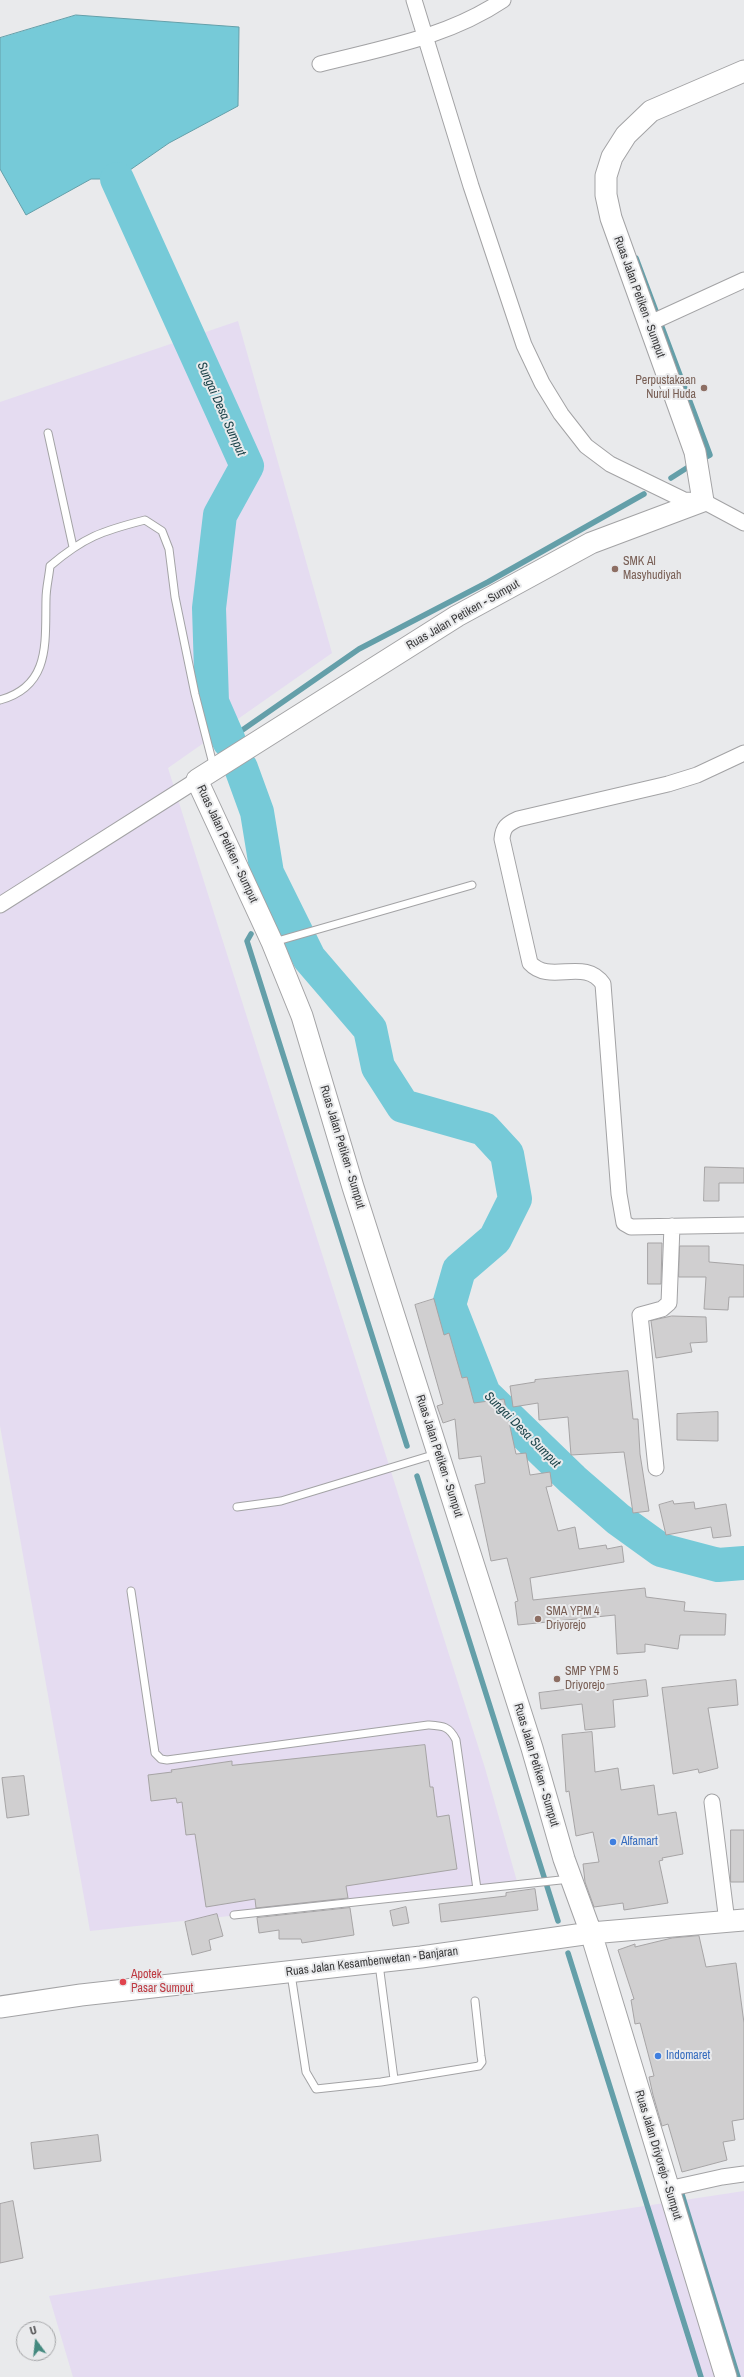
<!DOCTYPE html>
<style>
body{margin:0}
#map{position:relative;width:744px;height:2377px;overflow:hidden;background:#e9eaec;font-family:"Archivo Narrow",sans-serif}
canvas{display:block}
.north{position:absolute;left:16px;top:2321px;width:40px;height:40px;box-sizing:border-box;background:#e9eaec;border:1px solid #a3a4a6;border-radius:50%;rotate:345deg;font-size:11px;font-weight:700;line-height:16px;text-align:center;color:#3b3b3c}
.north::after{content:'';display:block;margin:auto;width:14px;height:18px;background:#44897f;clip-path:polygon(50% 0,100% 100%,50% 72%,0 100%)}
</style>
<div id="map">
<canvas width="744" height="2377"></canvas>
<div class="north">U</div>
</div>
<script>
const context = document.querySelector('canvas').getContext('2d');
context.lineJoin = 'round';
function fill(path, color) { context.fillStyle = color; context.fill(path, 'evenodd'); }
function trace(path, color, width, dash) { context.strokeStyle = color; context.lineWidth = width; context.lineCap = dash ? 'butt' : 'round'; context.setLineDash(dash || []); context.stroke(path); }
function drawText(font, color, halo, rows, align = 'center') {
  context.font = font + ' "Archivo Narrow",sans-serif'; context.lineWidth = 4; context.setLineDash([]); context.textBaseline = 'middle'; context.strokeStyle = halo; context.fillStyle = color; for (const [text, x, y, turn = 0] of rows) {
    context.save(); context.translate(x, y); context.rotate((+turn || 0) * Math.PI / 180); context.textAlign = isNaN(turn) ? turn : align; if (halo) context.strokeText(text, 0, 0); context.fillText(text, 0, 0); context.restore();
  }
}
fill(new Path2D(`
 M238 321 332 653 168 768 485 1768 518 1885 90 1931 0 1426V402Z
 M744 2191V2377H73L49 2296Z`), '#e5dcf1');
const water = new Path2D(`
 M76 15 239 27 238 106 169 143 117 179H91L26 215 0 169V38Z`);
fill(water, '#76cad8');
trace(water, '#649fa9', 1);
trace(new Path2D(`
 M636 258 710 455 700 460
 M671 478 693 464
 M228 740 359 649 488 582 644 494
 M241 770 249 756
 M269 898 275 888
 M251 934 247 941 407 1446
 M417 1476 558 1921
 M568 1953 701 2377
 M685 2190 681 2191 738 2377`), '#649fa9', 5.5);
trace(new Path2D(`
 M117 179 247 466 220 515 209 608 212 702 229 741
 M241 768 257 812 267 873 309 958 370 1029 378 1067 403 1106 484 1129 507 1154 515 1199 495 1239 459 1270 449 1305 484 1394 573 1480 618 1519 661 1550 718 1565 744 1563`), '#76cad8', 34);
const building = new Path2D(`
 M705 1167 744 1168V1183H719V1201H704Z
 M648 1243H662L661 1284H648Z
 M680 1246H709V1262L744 1265V1297H729L728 1310 704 1309 706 1277H679Z
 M434 1299 444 1335 449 1333 462 1378 467 1377 474 1403 504 1399 516 1454 526 1453 530 1475 550 1472 552 1486 546 1487 558 1531 575 1527 579 1549 606 1545 607 1549 622 1546 624 1562 530 1578 533 1600 645 1588 646 1597 685 1602 684 1611 726 1614 725 1635H680L678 1649 645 1644V1652L617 1654 615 1615 518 1625 515 1602 518 1601 507 1558 491 1561 475 1485 485 1483 481 1456 459 1459 455 1419 443 1423 437 1406 443 1404 415 1305Z
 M672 1316 706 1317 707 1342 690 1343 692 1352 656 1358 651 1321Z
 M628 1371 633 1419H638L640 1454 649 1511 633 1513 624 1452 571 1455 568 1417 539 1420 538 1403 513 1407 510 1386 535 1382V1380Z
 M718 1412V1441L677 1440V1414Z
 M673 1501 674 1504 694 1502 695 1509 726 1504 731 1536 713 1538 711 1527 666 1535 659 1505Z
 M646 1680 648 1696 613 1700 615 1727 585 1730 582 1704 541 1709 539 1693Z
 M736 1680 738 1705 708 1708 718 1768 699 1773 698 1769 673 1774 662 1688Z
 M592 1732 595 1772 618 1768 621 1790 654 1785 658 1815 676 1812 683 1854 662 1858 663 1860 659 1861 668 1903 624 1910 623 1903 594 1907 585 1882 583 1864 599 1862 593 1832 576 1836 569 1791 566 1792 562 1735Z
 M425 1745 430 1787H433L437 1817 449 1815 457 1869 346 1886 348 1898 256 1908 255 1899 206 1907 195 1834 186 1835 182 1802 177 1803 176 1798 151 1801 148 1775 172 1772 171 1770 232 1761V1765Z
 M24 1776 29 1815 7 1818 2 1778Z
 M731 1830H744V1882H731Z
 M535 1889 538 1910 441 1922 439 1904 506 1896V1893Z
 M406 1907 409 1923 393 1926 390 1911Z
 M350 1908 354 1935 302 1943 301 1939H279V1930L259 1933 257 1918Z
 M217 1914 223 1936 209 1940 211 1950 192 1955 185 1922Z
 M699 1936 706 1967 736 1963 744 2023V2119L732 2121 735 2140 723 2142 727 2160 682 2172 668 2124 662 2126 653 2095 649 2077 654 2076 640 2023 635 2024 631 2000 634 1999 618 1950 635 1944V1947L672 1938Z
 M98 2135 101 2161 34 2169 31 2143Z
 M13 2201 23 2258 0 2263V2204Z`);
fill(building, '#d0cfd0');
trace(building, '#a6a4a5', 1);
const service = new Path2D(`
 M48 433 73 547
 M0 700C51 686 45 642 46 599 46 588 49 577 50 566 84 537 102 531 145 520L162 531 169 549 175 597 195 694 214 768
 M274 942 472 885
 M237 1507 281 1501 436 1454
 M131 1591 155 1753 161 1759 167 1760 428 1725C443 1726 449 1726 456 1740L477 1889
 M234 1915 570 1879
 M379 1964 394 2079
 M291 1974 306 2072 316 2089 381 2082 479 2066 482 2062 481 2056 475 2001`);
const minor = new Path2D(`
 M414 0 471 186 524 345 542 383 561 414 586 446 610 464 684 500 703 501 744 523
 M320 64C383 48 448 37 503 0
 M648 324 744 280
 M744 753 697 775 668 784 518 819C507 824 503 827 502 839L530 963C550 985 585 957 603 984L619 1194 624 1223 631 1227 744 1225
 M0 905 197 780
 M656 1468 640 1315 662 1309 669 1303 672 1226
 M712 1802 727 1922
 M668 2189 722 2177 744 2174`);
const secondary = new Path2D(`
 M0 2007 81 1995 421 1957 591 1933 744 1920
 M726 2377 591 1933 564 1859 532 1748 353 1187 302 1016 272 942 197 780 457 616 591 543 703 501 695 452 611 218 606 195V176L612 157 626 135 651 111 744 71`);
trace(service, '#a3a3a5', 9);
trace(minor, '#a3a3a5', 17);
trace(secondary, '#a3a3a5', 23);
trace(service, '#fff', 7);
trace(minor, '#fff', 15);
trace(secondary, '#fff', 21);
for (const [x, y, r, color] of [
 [704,388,4,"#8d6e63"],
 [615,569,4,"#8d6e63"],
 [538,1619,4,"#8d6e63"],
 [557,1679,4,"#8d6e63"],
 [613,1842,4,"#3f7fe0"],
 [123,1982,4,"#e0444e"],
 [658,2056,4,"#3f7fe0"]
]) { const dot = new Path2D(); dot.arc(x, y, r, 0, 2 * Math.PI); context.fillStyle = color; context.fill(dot); trace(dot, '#e9eaec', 1.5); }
drawText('12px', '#3b3b3c', '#e9eaec', [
 ["Ruas Jalan Petiken - Sumput",639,297,70],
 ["Ruas Jalan Petiken - Sumput",463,615,-30],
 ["Ruas Jalan Petiken - Sumput",227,844,65],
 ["Ruas Jalan Petiken - Sumput",342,1147,73],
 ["Ruas Jalan Petiken - Sumput",439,1456,72],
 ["Ruas Jalan Petiken - Sumput",536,1765,73],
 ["Ruas Jalan Kesambenwetan - Banjaran",372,1962,-7],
 ["Ruas Jalan Driyorejo - Sumput",658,2155,73]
]);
drawText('12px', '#785e54', '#e9eaec', [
 ["Perpustakaan",696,381,"right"],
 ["Nurul Huda",696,395,"right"],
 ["SMK Al",623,562],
 ["Masyhudiyah",623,576],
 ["SMA YPM 4",546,1612],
 ["Driyorejo",546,1626],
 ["SMP YPM 5",565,1672],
 ["Driyorejo",565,1686]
], 'left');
drawText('12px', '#366cbe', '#e9eaec', [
 ["Alfamart",621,1842],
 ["Indomaret",666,2056]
], 'left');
drawText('12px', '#be3a42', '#e9eaec', [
 ["Apotek",131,1975],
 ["Pasar Sumput",131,1989]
], 'left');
drawText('italic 13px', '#1d454b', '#e9eaec', [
 ["Sungai Desa Sumput",221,409,66],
 ["Sungai Desa Sumput",522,1430,45]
]);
</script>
